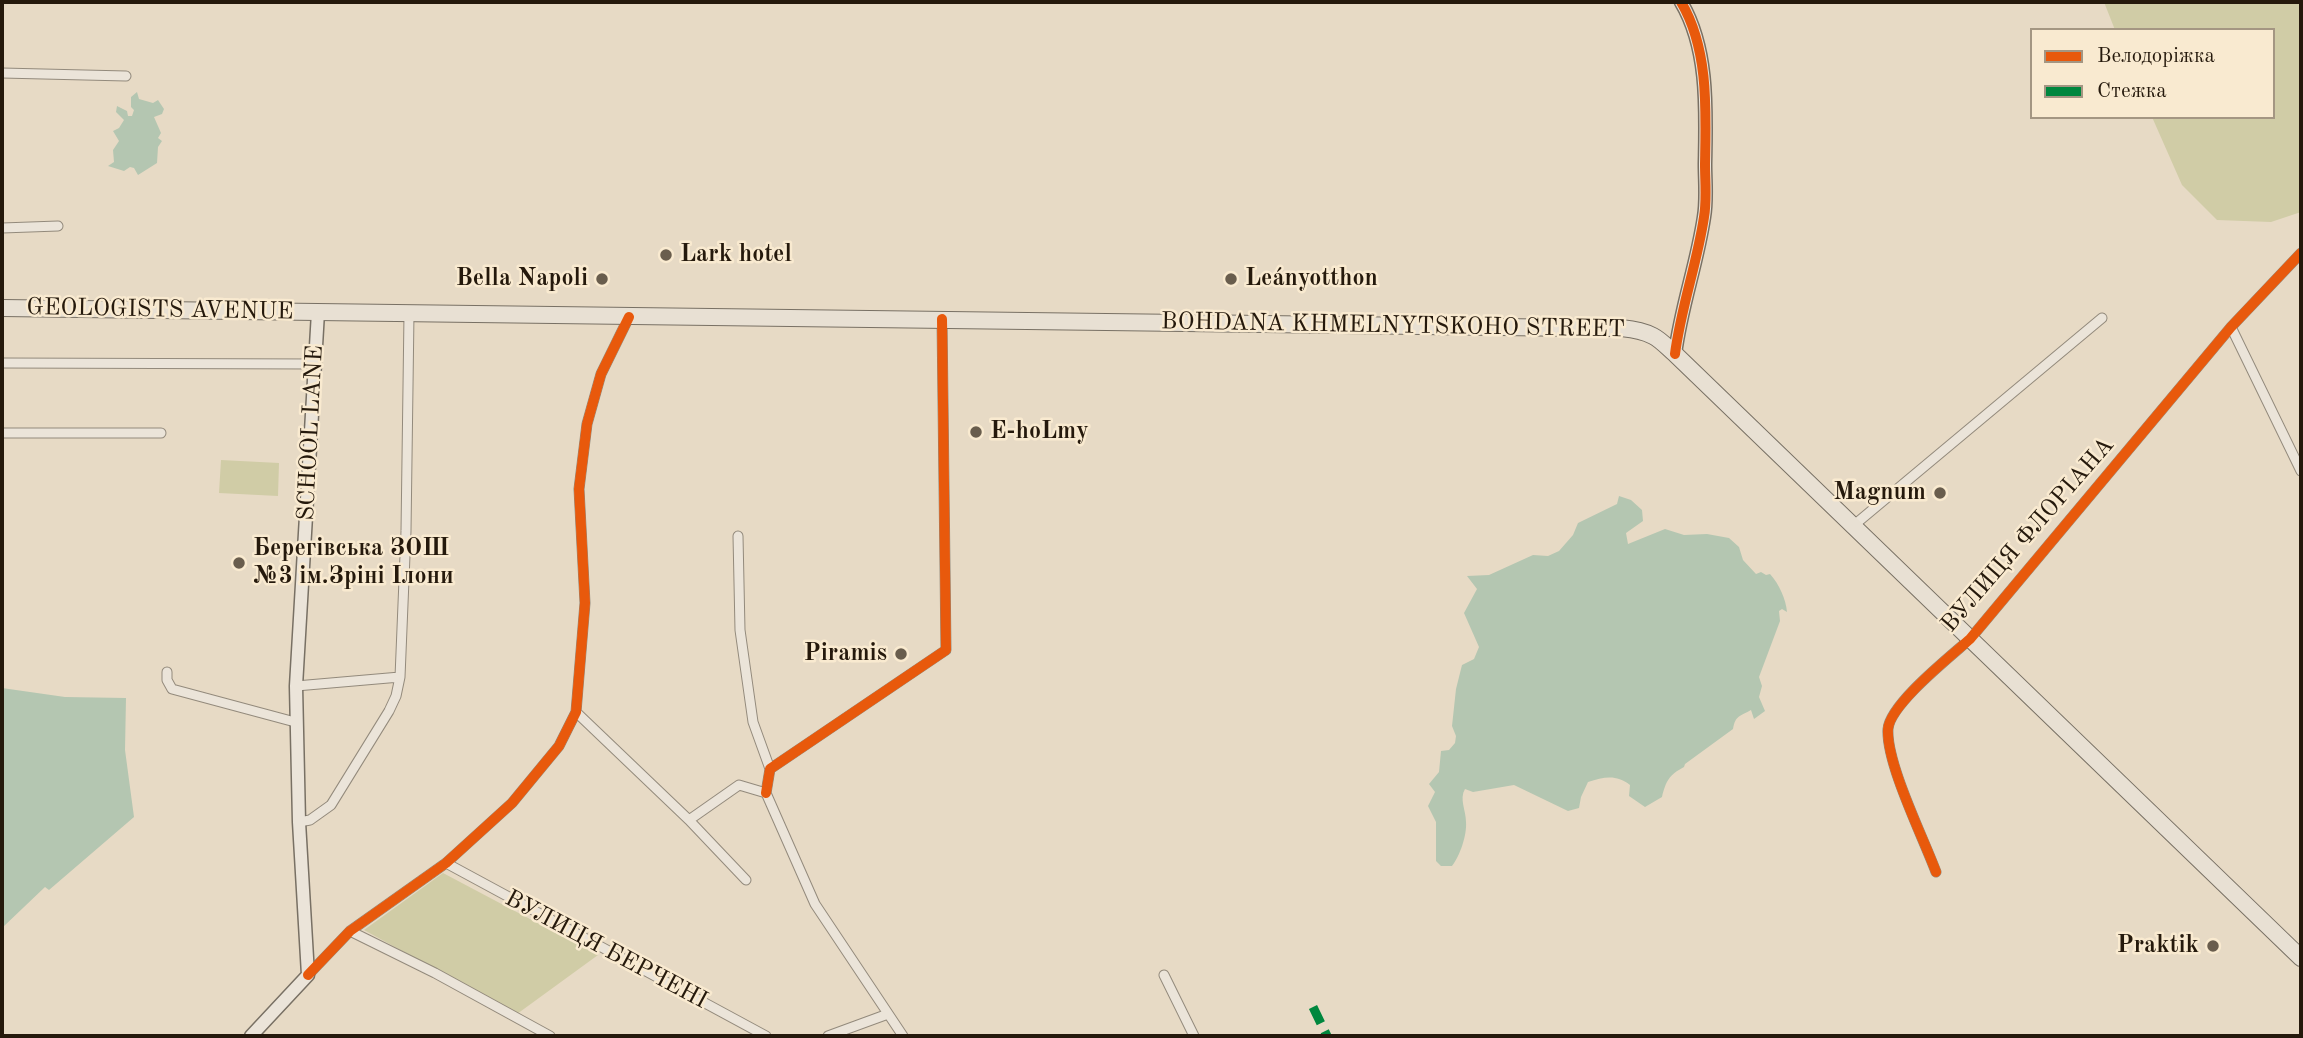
<!DOCTYPE html>
<meta charset="utf-8">
<style>
body{margin:0}
#map{position:relative;width:2303px;height:1038px;overflow:hidden;background:#e7dac5;font-family:"Old Standard TT",serif}
canvas{display:block}
.frame{position:absolute;inset:0;border:4px solid #25190c;pointer-events:none}
.legend{position:absolute;left:2030px;top:28px;width:245px;height:91px;box-sizing:border-box;background:#f9ead0;border:2px solid #a49682;margin:0;padding:9px 12px;list-style:none;font-size:21px;color:#25190c}
.legend li{display:flex;align-items:center;gap:14px;height:35px}
.legend b{width:35px;border:2px solid #a49682}
</style>
<div id="map">
<canvas width="2303" height="1038"></canvas>
<div class="frame"></div>
<ul class="legend">
<li><b style="height:9px;background:#e8590c"></b>Велодоріжка</li>
<li><b style="height:9px;background:#00873e"></b>Стежка</li>
</ul>
</div>
<script>
const context = document.querySelector('canvas').getContext('2d');
context.lineJoin = 'round';
function fill(path, color) { context.fillStyle = color; context.fill(path, 'evenodd'); }
function trace(path, color, width, dash) { context.strokeStyle = color; context.lineWidth = width; context.lineCap = dash ? 'butt' : 'round'; context.setLineDash(dash || []); context.stroke(path); }
function drawText(font, color, halo, rows, align = 'center') {
  context.font = font + ' "Old Standard TT",serif'; context.lineWidth = 5; context.setLineDash([]); context.textBaseline = 'middle'; context.strokeStyle = halo; context.fillStyle = color; for (const [text, x, y, turn = 0] of rows) {
    context.save(); context.translate(x, y); context.rotate((+turn || 0) * Math.PI / 180); context.textAlign = isNaN(turn) ? turn : align; if (halo) context.strokeText(text, 0, 0); context.fillText(text, 0, 0); context.restore();
  }
}
fill(new Path2D(`
 M2104 2H2301V212L2271 222 2217 220 2182 185 2152 117H2273V30H2115Z
 M221 460 279 463 278 496 219 493Z
 M443 873 598 955 517 1014 364 930Z`), '#d0cca6');
fill(new Path2D(`
 M137 92 139 99 153 103 158 100 164 109 162 114 154 117 161 133 158 138 162 141 158 147 157 163 138 175 134 168 130 167 124 171 108 166 114 162 113 150 119 141 113 131 119 128 124 120 116 112 117 106 127 111 128 116H132L134 110 131 107V97Z
 M1619 496 1631 500 1642 510 1643 521 1626 533 1628 544 1665 529 1684 535 1707 534 1729 538 1739 547 1743 560 1756 574 1761 572 1766 575 1770 574C1779 584 1786 599 1787 612L1782 609 1779 611 1780 621 1759 677 1762 686 1759 697 1765 711 1754 719 1751 710C1741 716 1735 715 1733 729L1685 764 1684 767C1669 775 1666 781 1662 797L1645 807 1629 796 1630 785C1616 774 1604 777 1588 782L1581 797 1579 808 1568 811 1514 785 1473 792 1465 789C1459 799 1466 810 1466 822 1467 835 1460 856 1452 866H1441L1436 861V822L1428 806 1435 792 1429 784 1439 772 1441 751 1449 750 1455 743 1456 736 1452 726 1456 689 1462 665 1474 659 1479 647 1464 613 1477 589 1467 576 1489 575 1533 555 1548 556 1559 551 1573 535 1578 523 1617 504Z
 M2 688 65 697 126 698 125 750 134 817 49 890 45 887 2 928Z`), '#b4c6b1');
const street = new Path2D(`
 M2 73 126 76
 M2 228 58 226
 M2231 327 2301 471
 M2 363 315 364
 M2 433H161
 M1853 526 2102 318
 M738 536 740 630 753 722 770 769
 M167 672V680L172 689 295 722
 M296 686 400 677
 M576 712 689 820 739 785 766 793 815 904 903 1036
 M766 793 770 769 946 650 942 319
 M689 820 746 880
 M299 822 310 820 331 805 389 711 396 696 400 677 406 531 409 314
 M446 863 766 1036
 M1936 872C1923 837 1886 763 1888 729 1890 704 1951 656 1970 639L2231 327 2301 253
 M350 931 435 973 550 1036
 M308 975 350 931 446 863 512 803 559 746 576 712 585 603 579 489 587 424 601 374 629 317
 M1164 975 1194 1036
 M828 1036 888 1014`);
const secondary = new Path2D(`
 M1675 354C1681 307 1697 264 1704 217 1707 200 1705 181 1705 164 1706 111 1709 49 1681 2
 M251 1036 308 975 299 822 296 686 318 312`);
const highway = new Path2D(`
 M2 308 1579 328C1602 328 1631 325 1653 336 1661 340 1668 348 1675 354L2301 958`);
trace(street, '#938a7c', 11);
trace(secondary, '#787064', 15);
trace(highway, '#787064', 18);
trace(street, '#ebe4d9', 9);
trace(secondary, '#ebe4d9', 12);
trace(highway, '#e8e0d3', 16);
trace(new Path2D(`
 M1313 1007 1327 1036`), '#00873e', 9, [18, 9]);
trace(new Path2D(`
 M1675 354C1681 307 1697 264 1704 217 1707 200 1705 181 1705 164 1706 111 1709 49 1681 2
 M766 793 770 769 946 650 942 319
 M1936 872C1923 837 1886 763 1888 729 1890 704 1951 656 1970 639L2231 327 2301 253
 M308 975 350 931 446 863 512 803 559 746 576 712 585 603 579 489 587 424 601 374 629 317`), '#e8590c', 10);
for (const [x, y, r, color] of [
 [666,255,7,"#695d4d"],
 [602,279,7,"#695d4d"],
 [1231,279,7,"#695d4d"],
 [976,432,7,"#695d4d"],
 [1940,493,7,"#695d4d"],
 [239,563,7,"#695d4d"],
 [901,654,7,"#695d4d"],
 [2213,946,7,"#695d4d"]
]) { const dot = new Path2D(); dot.arc(x, y, r, 0, 2 * Math.PI); context.fillStyle = color; context.fill(dot); trace(dot, '#f9ead0', 2.5); }
drawText('bold 24px', '#25190c', '#f9ead0', [
 ["Lark hotel",680,255],
 ["Bella Napoli",588,279,"right"],
 ["Leányotthon",1245,279],
 ["E-hoLmy",990,432],
 ["Magnum",1926,493,"right"],
 ["Берегівська ЗОШ",253,549],
 ["№3 ім.Зріні Ілони",253,577],
 ["Piramis",887,654,"right"],
 ["Praktik",2199,946,"right"]
], 'left');
drawText('24px', '#25190c', '#f9ead0', [
 ["GEOLOGISTS AVENUE",160,310,1],
 ["BOHDANA KHMELNYTSKOHO STREET",1393,326,1],
 ["SCHOOL LANE",311,433,-87],
 ["ВУЛИЦЯ ФЛОРІАНА",2028,535,-49],
 ["ВУЛИЦЯ БЕРЧЕНІ",606,950,28]
]);
</script>
